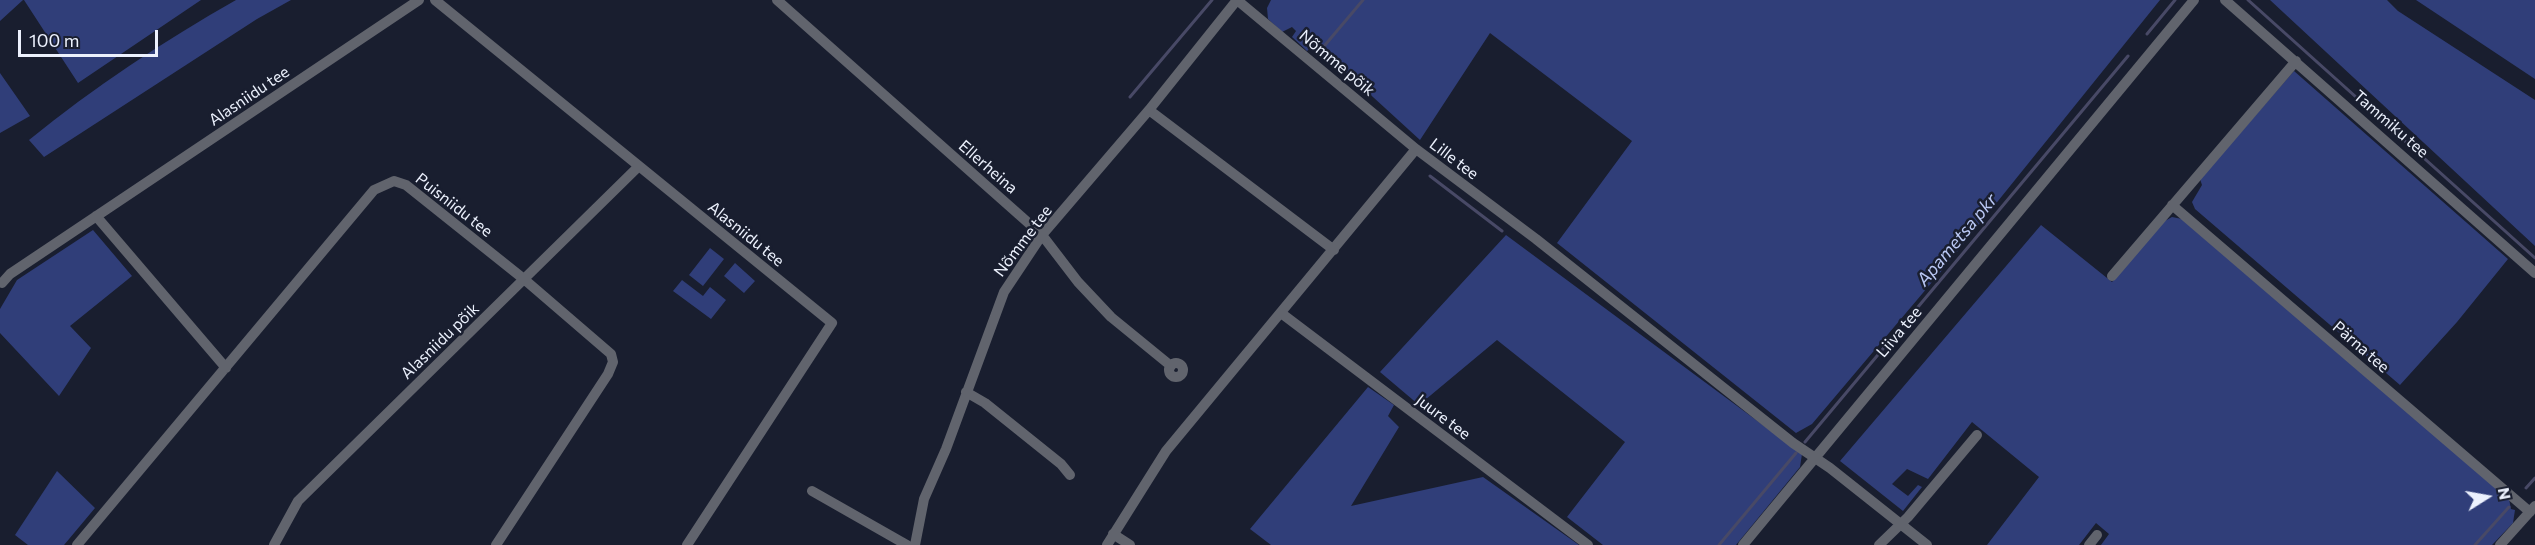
<!DOCTYPE html>
<meta charset="utf-8">
<style>
body{margin:0}
#map{position:relative;width:2535px;height:545px;overflow:hidden;background:#191e2f;font-family:Commissioner,sans-serif}
canvas{display:block}
.north{position:absolute;left:2457px;top:467px;width:60px;height:60px;-webkit-text-stroke:4px #191e2f;paint-order:stroke;rotate:79deg;font-size:16px;font-weight:700;line-height:24px;text-align:center;color:#ecf1fd}
.north::after{content:'';display:block;margin:auto;width:21px;height:27px;background:#ecf1fd;clip-path:polygon(50% 0,100% 100%,50% 72%,0 100%)}
.scale{position:absolute;left:18px;top:30px;width:140px;height:27px;box-sizing:border-box;border:3px solid #ecf1fd;border-top:0;padding-left:8px;font-size:18px;line-height:21px;white-space:nowrap;color:#ecf1fd;-webkit-text-stroke:4px #191e2f;paint-order:stroke}
</style>
<div id="map">
<canvas width="2535" height="545"></canvas>
<div class="north">N</div>
<div class="scale">100 m</div>
</div>
<script>
const context = document.querySelector('canvas').getContext('2d');
context.lineJoin = 'round';
function fill(path, color) { context.fillStyle = color; context.fill(path, 'evenodd'); }
function trace(path, color, width, dash) { context.strokeStyle = color; context.lineWidth = width; context.lineCap = dash ? 'butt' : 'round'; context.setLineDash(dash || []); context.stroke(path); }
function drawText(font, color, halo, rows, align = 'center') {
  context.font = font + ' Commissioner,sans-serif'; context.lineWidth = 5; context.setLineDash([]); context.textBaseline = 'middle'; context.strokeStyle = halo; context.fillStyle = color; for (const [text, x, y, turn = 0] of rows) {
    context.save(); context.translate(x, y); context.rotate((+turn || 0) * Math.PI / 180); context.textAlign = isNaN(turn) ? turn : align; if (halo) context.strokeText(text, 0, 0); context.fillText(text, 0, 0); context.restore();
  }
}
fill(new Path2D(`
 M0 0H23L0 21Z
 M24 0H201L78 83Z
 M236 0H291L257 19 44 157 29 140C94 87 164 41 236 0Z
 M1271 0H2160L1944 268 1812 424 1796 433 1557 243 1632 141 1490 33 1420 140 1315 44 1307 51 1292 37 1296 31 1292 27 1282 32 1268 19 1267 8Z
 M2270 0H2387L2398 11 2535 100V246Z
 M2416 0H2535V79Z
 M2294 71 2508 259 2457 322 2400 385 2195 209 2192 202 2202 185 2200 179Z
 M0 73 30 116 0 133Z
 M2172 217 2182 219 2509 499 2511 509 2515 510 2513 523 2492 545H2101L2109 534 2096 523 2079 545H1987L2039 477 1972 422 1928 479 1907 469 1892 484 1908 496 1918 485 1922 487 1903 511 1840 461 2041 225 2112 282 2163 222Z
 M93 230 132 276 70 326 91 348 59 396 0 333V309L17 280Z
 M1506 235 1802 454 1800 467 1736 545H1603L1567 517 1625 442 1497 340 1419 405 1380 372Z
 M710 248 724 259 703 286 689 275Z
 M735 263 755 281 744 293 724 276Z
 M682 280 703 296 710 287 726 300 711 319 673 291Z
 M1368 387 1394 405 1388 416 1399 427 1351 506 1483 477 1579 545H1271L1250 529Z
 M57 471 95 508 64 545H28L15 535Z`), '#303e79');
trace(new Path2D(`
 M2248 0 2535 258
 M2147 34 2175 0
 M1320 51 1363 0
 M1130 97 1212 0
 M1430 176 1502 231
 M1805 442 2128 56
 M2526 488 2535 478
 M1719 545 1796 453
 M2475 545 2509 507`), '#484966', 3);
trace(new Path2D(`
 M435 0 832 323 687 545
 M777 0 1042 235 1078 282 1111 317 1171 366
 M1237 0 1416 149 1536 239 1793 443 1830 468 1927 545
 M2225 0 2535 273
 M1149 110 1334 250
 M2172 205 2530 512
 M96 216 226 368
 M2112 276 2296 61
 M2 283 10 274 419 0
 M1281 313 1588 545
 M1169 370a7 7 0 1 1 14 0a7 7 0 1 1-14 0Z
 M966 392 985 403 1061 464 1070 475
 M812 491 907 545
 M1113 534 1130 545
 M77 545 374 190 394 181 406 185 525 280 611 354 613 362 608 374 496 545
 M274 545 298 501 639 166
 M915 545 924 499 946 449 1004 292 1042 235 1149 110 1237 0
 M1107 545 1166 451 1416 149
 M1743 545 2194 0
 M1879 545 1908 517 1977 435
 M2089 545 2097 535
 M2500 545 2535 506`), '#61646d', 10);
drawText('16px', '#ecf1fd', '#191e2f', [
 ["Nõmme põik",1337,63,40],
 ["Alasniidu tee",249,96,-34],
 ["Tammiku tee",2391,124,41],
 ["Lille tee",1454,159,37],
 ["Ellerheina",988,167,41],
 ["Puisniidu tee",454,205,38],
 ["Alasniidu tee",746,234,39],
 ["Nõmme tee",1023,241,-53],
 ["Liiva tee",1899,332,-50],
 ["Alasniidu põik",440,341,-44],
 ["Pärna tee",2361,347,41],
 ["Juure tee",1443,417,37]
]);
drawText('italic 18px', '#bac8f4', '#191e2f', [
 ["Apametsa pkr",1957,240,-50]
]);
</script>
